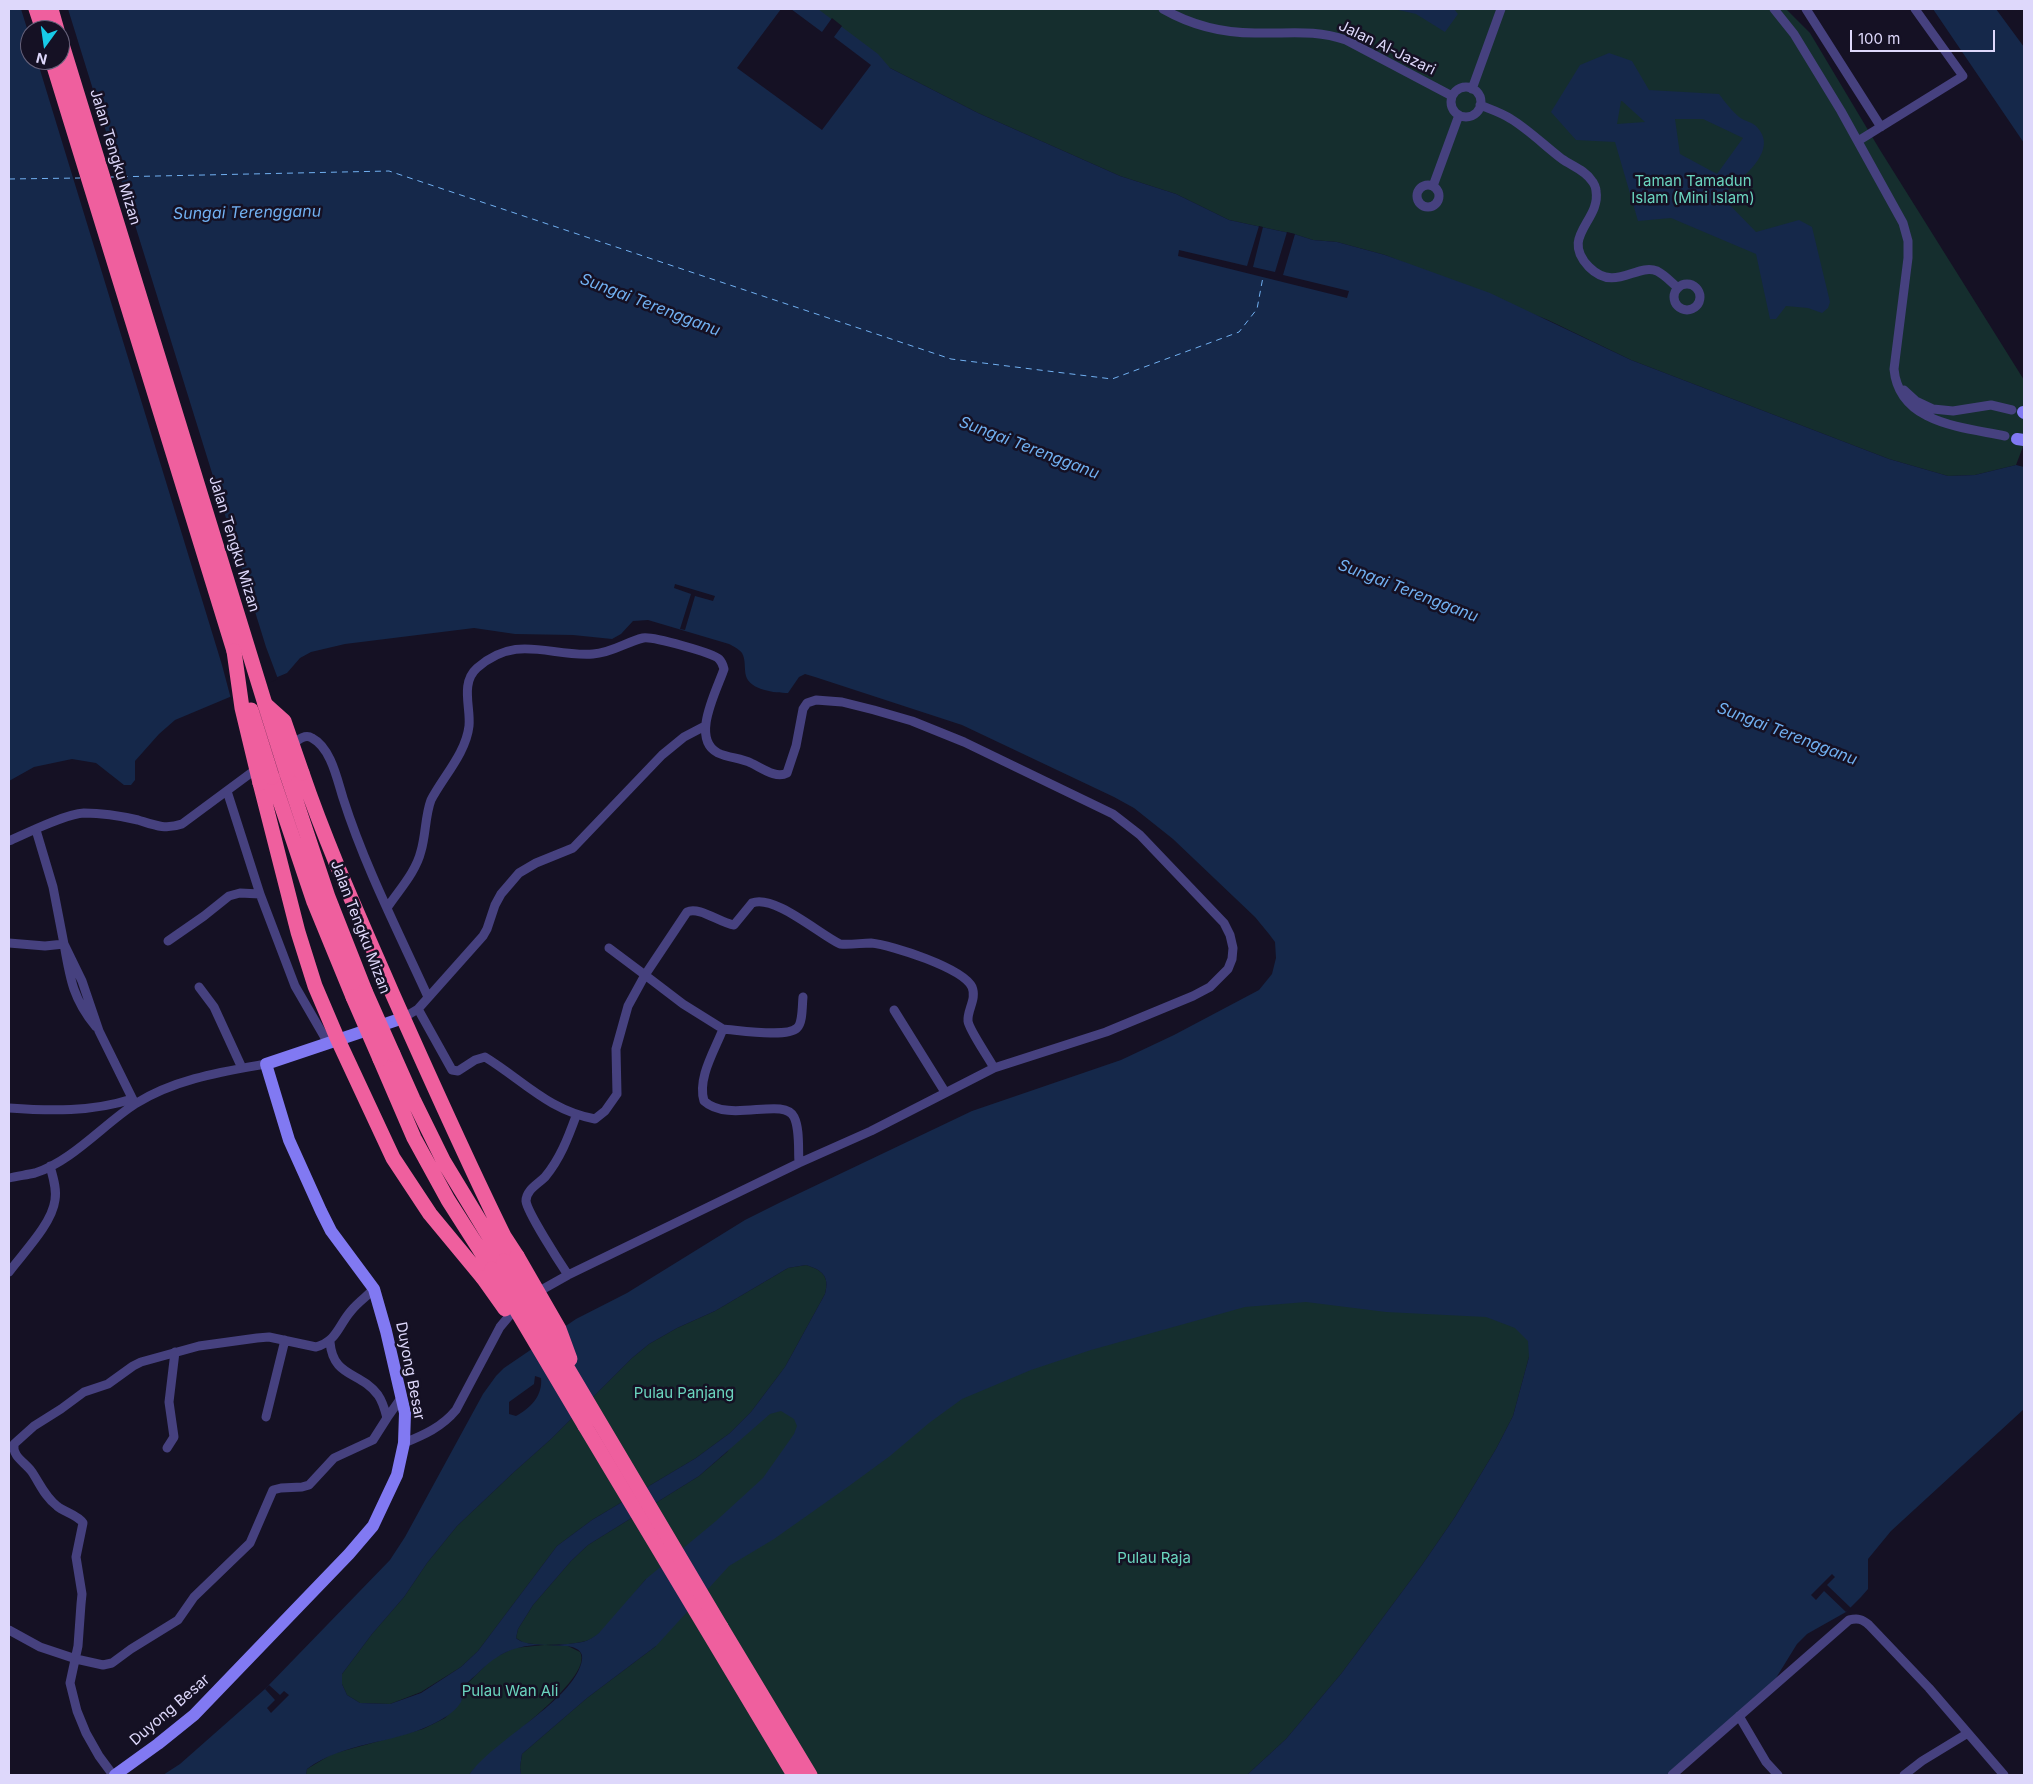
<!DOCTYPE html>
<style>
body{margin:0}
#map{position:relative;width:2033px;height:1784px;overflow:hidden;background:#151124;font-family:Inter,sans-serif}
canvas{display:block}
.frame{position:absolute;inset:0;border:10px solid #ded8fb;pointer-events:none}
.north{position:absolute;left:20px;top:20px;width:50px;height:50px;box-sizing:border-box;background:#151124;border:1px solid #65617a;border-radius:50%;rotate:194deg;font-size:14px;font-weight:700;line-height:20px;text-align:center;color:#ded8fb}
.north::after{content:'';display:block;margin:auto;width:18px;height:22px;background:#17cbe8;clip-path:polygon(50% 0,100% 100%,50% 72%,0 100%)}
.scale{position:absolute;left:1850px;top:30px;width:145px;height:22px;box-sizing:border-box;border:2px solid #ded8fb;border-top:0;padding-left:6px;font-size:15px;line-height:18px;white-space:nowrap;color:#ded8fb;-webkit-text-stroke:4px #151124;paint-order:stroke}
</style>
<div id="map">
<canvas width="2033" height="1784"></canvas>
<div class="frame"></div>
<div class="north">N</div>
<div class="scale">100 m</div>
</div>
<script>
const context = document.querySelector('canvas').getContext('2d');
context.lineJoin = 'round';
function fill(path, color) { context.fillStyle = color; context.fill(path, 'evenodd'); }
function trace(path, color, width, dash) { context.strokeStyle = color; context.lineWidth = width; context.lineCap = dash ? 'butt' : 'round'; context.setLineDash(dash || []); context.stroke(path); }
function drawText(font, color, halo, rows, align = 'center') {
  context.font = font + ' Inter,sans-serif'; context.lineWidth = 5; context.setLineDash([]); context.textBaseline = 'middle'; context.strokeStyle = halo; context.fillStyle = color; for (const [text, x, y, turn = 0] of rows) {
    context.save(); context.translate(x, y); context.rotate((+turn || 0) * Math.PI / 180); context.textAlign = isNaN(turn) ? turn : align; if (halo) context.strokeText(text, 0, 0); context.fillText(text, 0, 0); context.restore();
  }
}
fill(new Path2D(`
 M757 9H1786L1810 33 1880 150 2024 380V444L2016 465 1975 475 1948 476 1889 459 1631 360 1548 320 1385 255 1337 242 1313 240 1294 234 1229 220 1176 194 1120 176 978 113 890 68Z
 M1576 1203 1529 1357 1513 1416 1496 1449 1455 1517 1422 1565 1341 1674 1286 1739 1247 1775H521L520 1767 522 1754 587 1698 656 1646 646 1579C633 1594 606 1632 591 1639 578 1645 559 1644 545 1645L568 1646 580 1652C596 1680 485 1752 469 1775H306L307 1769 332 1754 423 1729 445 1718 461 1701 465 1686 492 1659 514 1648 544 1645 524 1643 516 1638 518 1629 533 1605 571 1561 588 1545 699 1476 727 1452 820 1316Z
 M806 1265C822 1270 830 1276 825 1294L785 1367 751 1412 730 1433 696 1458 592 1520 557 1546 478 1651 461 1667 421 1692 390 1704 360 1703 347 1695 342 1684V1674L372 1634 404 1597 427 1563 457 1526 514 1472 551 1439 632 1358 649 1344 677 1328 715 1311 788 1268Z`), '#152e2e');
fill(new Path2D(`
 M9 9H818L878 54 890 68 978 113 1120 176 1176 194 1229 220 1294 234 1313 240 1337 242 1385 255 1490 293 1631 360 1889 459 1948 476 1975 475 2016 465 2024 467V1409L1891 1531 1868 1559V1589L1861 1597 1846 1612 1807 1634 1797 1644 1776 1678 1759 1697 1666 1775H1247L1286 1739 1341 1674 1422 1565 1455 1517 1496 1449 1513 1416 1529 1357 1528 1341 1515 1328 1486 1317 1386 1312 1306 1302 1245 1307 1091 1350 1031 1370 962 1399 929 1423 890 1456 849 1486 774 1539 729 1566 656 1646 587 1698 522 1754 520 1767 521 1775H469C493 1740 575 1700 582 1660 584 1649 572 1646 564 1646 525 1643 505 1646 477 1674 473 1678 467 1682 464 1687 462 1692 463 1698 461 1702 454 1713 443 1719 431 1725 392 1744 343 1742 307 1769L306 1775H163L180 1764 265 1689 390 1560 405 1537 483 1394 496 1376 504 1368 576 1319 627 1293 745 1220 781 1202 972 1111 1121 1060 1174 1035 1259 990 1272 974 1276 958 1275 942 1269 934 1255 917 1173 839 1134 808 1114 797 962 725 815 677 805 674 799 677 788 693C775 693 750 690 746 676 744 669 746 660 742 653 739 649 733 646 729 644L648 620 633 621 621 634 612 639 573 635 515 634 474 628 345 644 311 652 300 658 287 673 175 720 159 734 135 761V780L131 785H124L96 763 72 759 34 767 9 781ZM30 30H60V60H30ZM806 1265C822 1270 830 1276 825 1294L785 1367 751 1412 730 1433 696 1458 592 1520 557 1546 478 1651 461 1667 421 1693 390 1704 360 1703 347 1695 342 1684V1674L372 1634 404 1597 427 1563 457 1526 514 1472 551 1439 632 1358 649 1344 677 1328 715 1311 788 1268ZM535 1376 541 1378C543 1395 531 1408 516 1416L509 1414V1402L534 1384ZM781 1411 794 1419 797 1426 794 1434 763 1478 716 1521 646 1579 599 1633C594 1637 588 1641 582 1642 568 1645 525 1648 516 1638L518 1629 533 1605 571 1561 588 1545 699 1476 770 1414Z
 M1394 9H1454L1458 14 1445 32 1416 14Z
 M1933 9H1996L2024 47V143Z
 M1609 53 1632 61 1649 90 1719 94C1725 102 1732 111 1739 117 1744 121 1752 122 1756 126 1782 152 1737 181 1721 196L1756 232 1799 220 1812 227 1830 302 1828 308 1822 313 1808 308 1786 306 1776 319H1770L1756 254 1671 218 1638 221 1615 142 1576 140 1551 112 1580 65ZM1621 101H1622L1645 122 1617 124ZM1675 119H1703L1743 138 1717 174 1680 154Z`), '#15284a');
fill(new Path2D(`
 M21 9H68L266 647 278 679 231 699 222 665 37 60H60V30H30V38Z
 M781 9H791L822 32 832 18 842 26 834 37 871 65 822 130 737 68Z
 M1259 226 1263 227 1253 267 1275 272 1287 232 1295 234 1283 275 1349 291 1347 298 1178 256 1179 250 1247 266Z
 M675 584 715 596 713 601 695 596 685 630 680 629 691 594 674 588Z
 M1832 1574 1835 1577 1827 1585 1851 1608 1846 1612 1824 1591 1816 1600 1811 1595Z
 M269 1685 280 1695 284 1691 289 1695 271 1713 267 1708 275 1700 265 1689Z`), '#151124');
trace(new Path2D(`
 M111 177 389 171 951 359 1112 379 1239 332 1257 309 1263 277
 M9 179 80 178`), '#71b0f1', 1, [6, 5]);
trace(new Path2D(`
 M1163 9C1191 25 1222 33 1255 33 1288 34 1314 29 1346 40L1452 96
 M1774 9 1794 34 1841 111 1903 223 1908 241V258L1894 369C1899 424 1963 427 2005 436
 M1806 9 1881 127
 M1451 102a15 15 0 1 1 30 0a15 15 0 1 1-30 0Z
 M1472 89 1501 9
 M1480 105C1490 109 1502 113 1511 119 1529 130 1545 146 1562 159 1572 166 1585 170 1592 181 1594 183 1596 188 1596 191 1601 221 1559 236 1589 267 1615 293 1636 263 1657 271 1665 275 1671 282 1678 288
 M1858 141 1963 76 1915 9
 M1417 196a11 11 0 1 1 22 0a11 11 0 1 1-22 0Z
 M1433 186 1459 115
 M1674 297a13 13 0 1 1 26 0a13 13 0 1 1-26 0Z
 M1904 390 1916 401 1933 409 1953 411 1991 405 2012 410
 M289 747C296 742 304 733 312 738 331 748 337 779 343 798 365 867 398 931 428 997
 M227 791 260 894 295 986 328 1043
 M36 830 53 887 64 944 82 981 99 1031 135 1104
 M9 841C27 833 65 814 84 813 101 813 121 816 138 820 154 825 165 830 182 824L259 767
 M387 908C399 890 416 872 421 851 426 834 425 816 431 800 443 777 466 753 469 726 471 708 460 683 477 668 517 633 549 657 593 654 612 653 626 642 643 638 652 636 713 653 719 659 722 662 723 665 724 669 717 690 690 739 718 753 729 758 741 758 751 763 762 768 776 779 787 773L796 746 803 709 807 703 816 700 842 702 874 710 912 721 964 742 1113 814 1140 835 1224 923 1230 935 1233 948 1232 959 1228 969 1210 987 1193 996 1106 1032 994 1068 871 1131 799 1163 568 1275 536 1293
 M168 941 204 916 229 896 240 893 260 894
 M9 943 45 946 64 944C70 979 73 999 96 1027
 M609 948 645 975 687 912C699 906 720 923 734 925L752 903C774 894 819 934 840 944 851 945 861 943 871 943 892 945 963 968 972 987 977 999 967 1010 968 1021 969 1030 989 1058 994 1068
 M199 987 214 1007 242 1068
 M418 1009 452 1070 458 1071 475 1060 485 1057C524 1081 548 1110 595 1119L605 1111 617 1094 616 1049 628 1006 645 975 683 1004 723 1029
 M894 1010 945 1092
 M403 1018 418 1009 483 936 487 929 495 905 501 894 519 873 536 863 573 848 662 755 684 737 705 726
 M9 1108C50 1111 92 1112 132 1099
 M799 1163C798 1149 800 1129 794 1117 784 1096 729 1124 704 1101 697 1078 715 1050 723 1029 738 1030 787 1038 797 1028 803 1023 802 1005 803 997
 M9 1178C17 1176 26 1175 35 1173 71 1162 104 1124 135 1104 175 1079 221 1072 266 1064
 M9 1272C23 1253 52 1224 55 1200 57 1189 53 1177 50 1166
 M568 1275C560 1263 527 1212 526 1201 526 1190 538 1184 545 1177 560 1159 568 1138 576 1116
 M330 1342C333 1378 360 1371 378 1395 383 1402 385 1410 387 1418L401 1398
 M266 1417 285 1340
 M404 1443C424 1435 442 1427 456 1410L500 1327 515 1309
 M167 1448 174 1437 169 1402 175 1352
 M9 1630 40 1647 76 1659 103 1665 112 1663 131 1649 178 1620 194 1597 250 1543 273 1490 281 1488 302 1487 309 1485 334 1458 373 1440 387 1418
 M1739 1716 1766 1762 1778 1775
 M113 1775 99 1756 86 1733 77 1711 70 1683 78 1646 81 1604 82 1594 76 1557 83 1523C78 1515 64 1512 57 1506 45 1497 40 1484 32 1472 25 1462 12 1457 14 1444L34 1426 61 1409 84 1392 108 1384 133 1366 141 1362 199 1346 257 1338 269 1337 316 1347C337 1341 338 1326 351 1311 357 1303 366 1297 374 1289
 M1672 1775 1849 1620C1858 1618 1862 1619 1869 1625L1929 1688 2004 1775
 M1904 1775 1922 1761 1968 1733`), '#46417f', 9);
trace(new Path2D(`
 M2023 412 2024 413
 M2017 439 2024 440
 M115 1775 158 1744 194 1715 349 1554 373 1526 397 1475 404 1443 405 1413 386 1331 374 1289 331 1231 321 1211 289 1140 266 1064 403 1018`), '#8179f2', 12);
trace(new Path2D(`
 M36 9 43 30
 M51 9 57 30
 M60 38 265 704
 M52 60 234 651
 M302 773C328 849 361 921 393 995 429 1076 465 1157 504 1236L517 1256
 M287 774 328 897 365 991
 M272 777 314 902 353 997
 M260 783 298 932 315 986 338 1040 393 1158 430 1214 483 1278
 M393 1054 413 1099 444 1162 504 1261
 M380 1059 414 1138 448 1200 492 1269
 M585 1426 794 1775
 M721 1627 810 1775`), '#ef5f9e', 15);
trace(new Path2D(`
 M234 651 242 708 260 783
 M265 704 284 721 302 773
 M265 704 287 774
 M251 710 272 777
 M365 991 393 1054
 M353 997 380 1059
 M517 1256 559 1329 570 1359
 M504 1261 721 1627
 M492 1269 585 1426
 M483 1278 505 1309`), '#ef5f9e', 15);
drawText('15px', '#ded8fb', '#151124', [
 ["Jalan Al-Jazari",1387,48,26],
 ["Jalan Tengku Mizan",115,157,73],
 ["Jalan Tengku Mizan",234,544,73],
 ["Jalan Tengku Mizan",360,927,69],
 ["Duyong Besar",410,1371,79],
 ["Duyong Besar",170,1710,-41]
]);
drawText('15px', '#6bd5bf', '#151124', [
 ["Taman Tamadun",1693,181],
 ["Islam (Mini Islam)",1693,198],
 ["Pulau Panjang",684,1393],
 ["Pulau Raja",1154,1558],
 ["Pulau Wan Ali",510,1691]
]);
drawText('italic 16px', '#71b0f1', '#151124', [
 ["Sungai Terengganu",247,213,-1],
 ["Sungai Terengganu",650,305,21],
 ["Sungai Terengganu",1029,448,21],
 ["Sungai Terengganu",1408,591,21],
 ["Sungai Terengganu",1787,734,21]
]);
</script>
